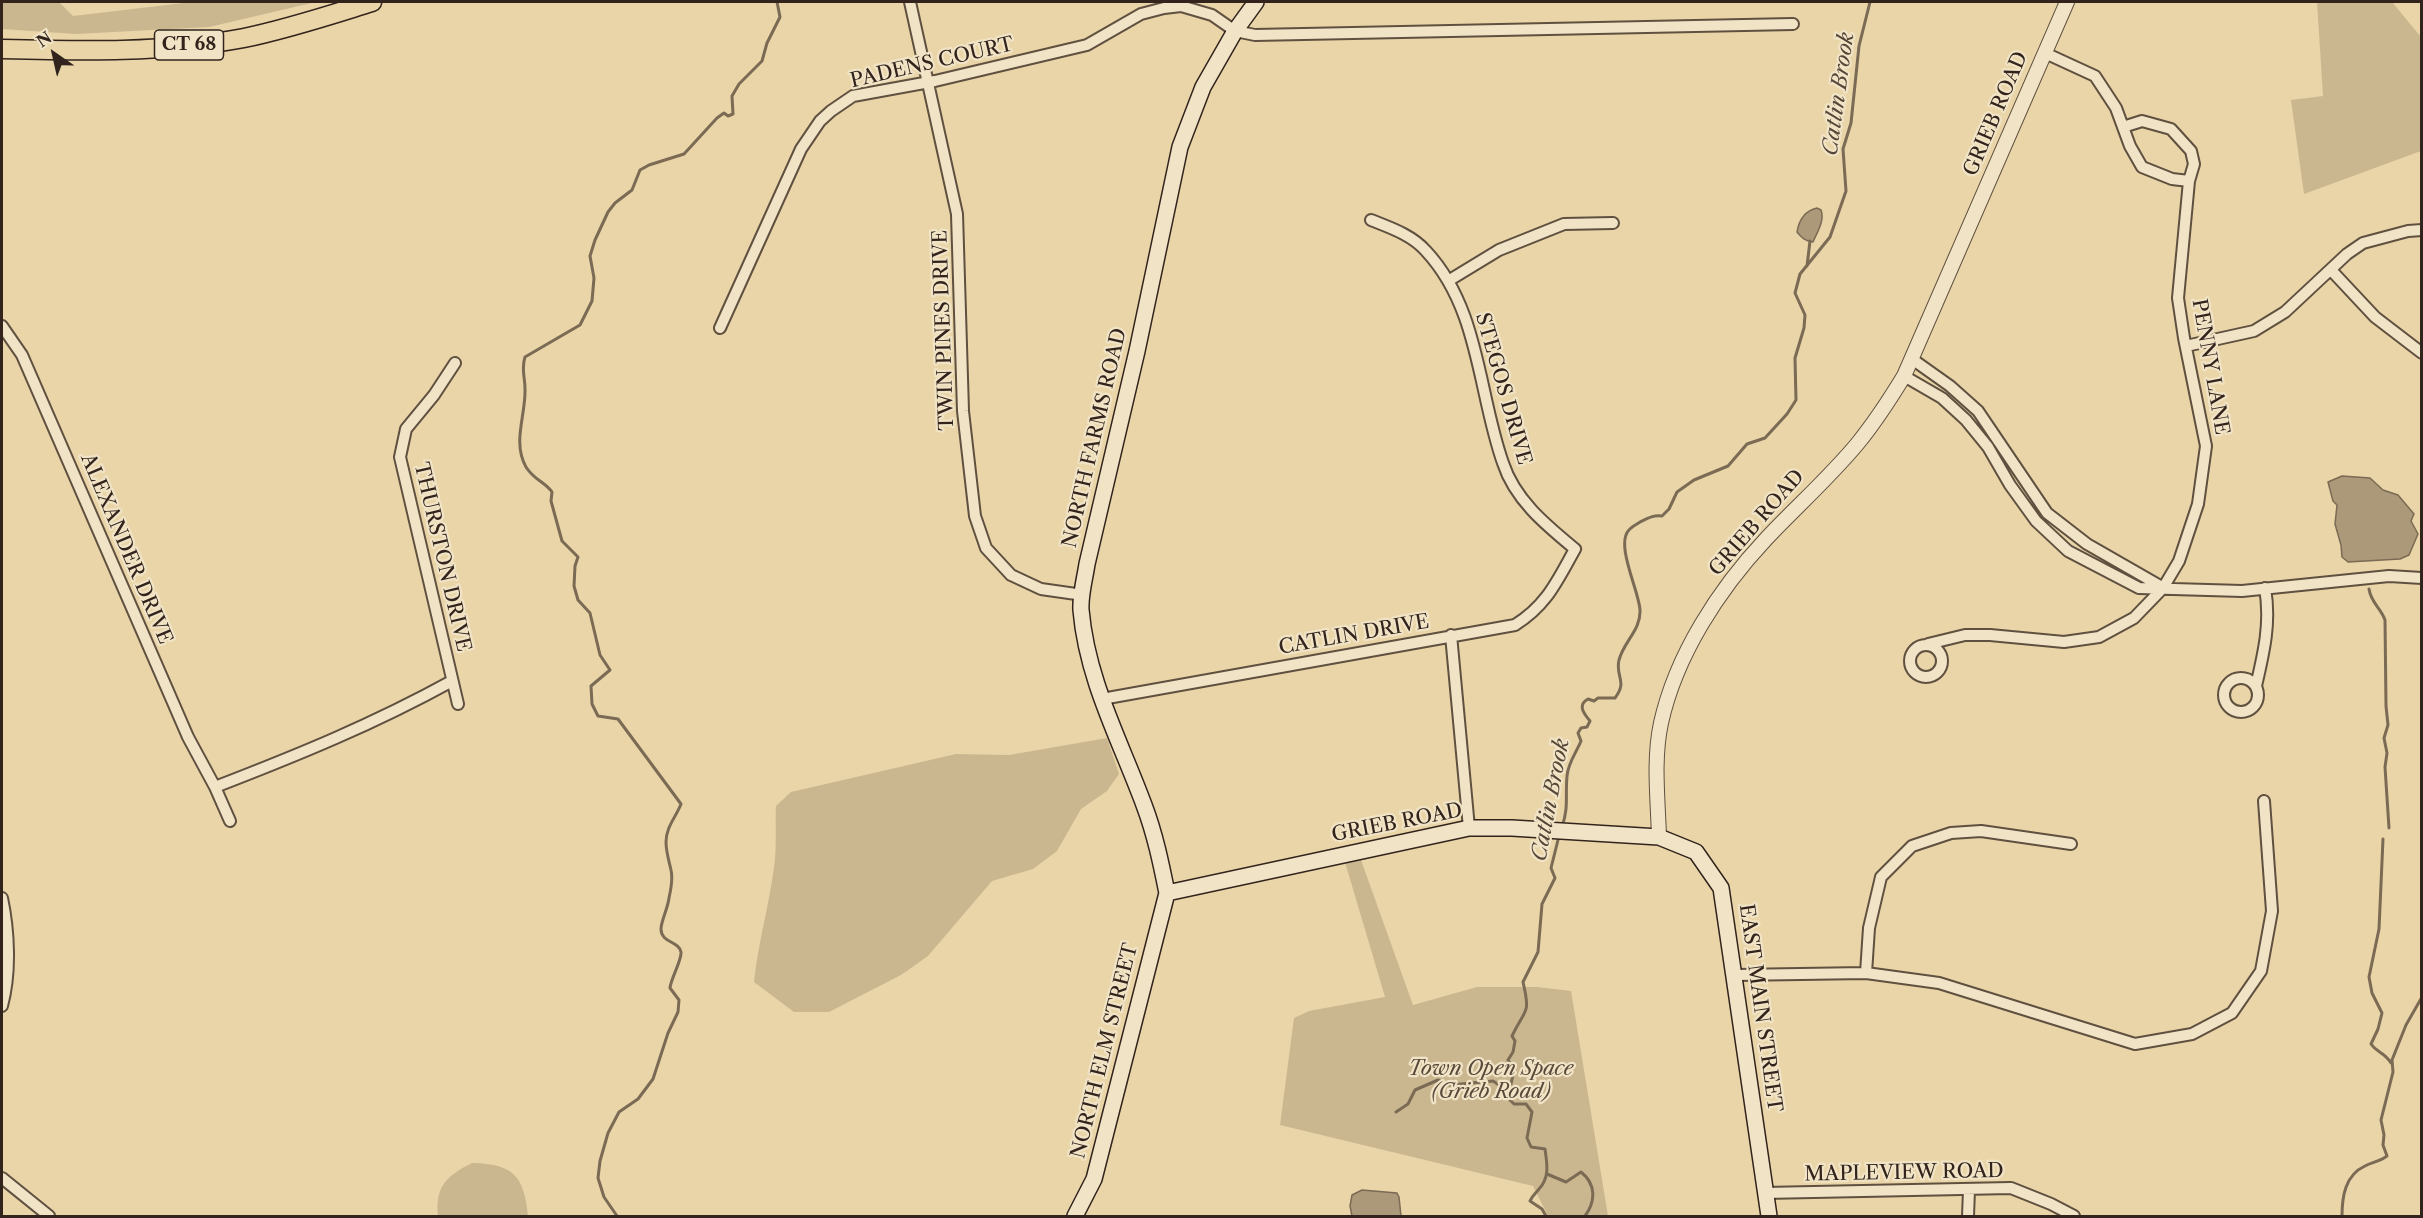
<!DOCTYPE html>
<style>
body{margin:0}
#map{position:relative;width:2423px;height:1218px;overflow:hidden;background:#e9d5a8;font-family:"Libre Caslon Text",serif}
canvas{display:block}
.frame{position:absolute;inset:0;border:3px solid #32241d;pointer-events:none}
.north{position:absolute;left:24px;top:24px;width:60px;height:60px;-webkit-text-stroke:4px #f1e4c6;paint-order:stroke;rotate:326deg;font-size:16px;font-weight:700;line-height:24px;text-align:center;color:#32241d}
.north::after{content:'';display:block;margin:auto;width:21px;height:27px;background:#32241d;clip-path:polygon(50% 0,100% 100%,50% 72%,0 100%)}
</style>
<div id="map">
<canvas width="2423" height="1218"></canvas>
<div class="frame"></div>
<div class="north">N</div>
</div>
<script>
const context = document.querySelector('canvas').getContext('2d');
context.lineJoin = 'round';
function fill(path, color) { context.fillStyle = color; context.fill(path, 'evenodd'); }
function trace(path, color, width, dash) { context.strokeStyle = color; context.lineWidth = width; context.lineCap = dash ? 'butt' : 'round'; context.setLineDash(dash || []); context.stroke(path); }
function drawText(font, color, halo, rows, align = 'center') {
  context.font = font + ' "Libre Caslon Text",serif'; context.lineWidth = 4.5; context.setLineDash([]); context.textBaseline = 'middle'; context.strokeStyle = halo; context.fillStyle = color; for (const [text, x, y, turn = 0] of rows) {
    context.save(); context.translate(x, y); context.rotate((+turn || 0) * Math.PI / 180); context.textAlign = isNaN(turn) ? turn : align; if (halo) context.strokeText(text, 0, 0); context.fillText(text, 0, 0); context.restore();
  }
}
fill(new Path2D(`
 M2 2H59L73 16 192 2H316L209 27 76 34 2 29Z
 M2317 2H2392L2421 37V151L2304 194 2291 100 2323 96Z
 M1107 738 1119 774 1107 791 1081 809 1057 851 1033 869 992 881 928 956 901 975 829 1012H794L754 982C758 943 769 906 774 867 777 847 775 826 776 806L791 792 956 754 1009 755Z
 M1357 849 1413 1005 1477 987H1537L1571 991 1608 1216H1548L1533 1186 1280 1125 1294 1018 1309 1011 1385 997 1342 852Z
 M472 1163C514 1164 524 1176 528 1216H438C435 1187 446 1176 472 1163Z`), '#cab790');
const water = new Path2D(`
 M1817 208 1821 210C1825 221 1817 232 1813 242 1805 241 1802 238 1797 232 1799 220 1804 211 1817 208Z
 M2342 476 2370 478 2383 490 2398 495 2414 514 2411 521 2418 534 2409 555 2400 559 2348 562 2342 557 2341 545 2335 524 2337 505 2333 501 2328 482Z
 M1362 1190 1397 1193 1399 1197 1401 1216H1352L1350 1206 1352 1195Z`);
fill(water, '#ab9979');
trace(water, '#7b6a54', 1.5);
trace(new Path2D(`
 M1807 266 1810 241
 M2369 589C2371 603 2381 608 2385 620L2386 706 2388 725 2384 738 2387 753 2385 767 2389 828
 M1562 827C1569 806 1565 797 1567 776 1568 763 1576 753 1581 741L1578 733 1581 728 1587 727 1590 721C1584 714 1577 705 1588 699L1594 701 1598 698H1615C1628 681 1615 677 1619 660 1624 641 1641 630 1640 610 1639 591 1615 544 1629 530 1631 527 1637 524 1640 522 1648 518 1653 515 1662 516L1669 509 1677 492 1694 480 1728 466 1747 444 1765 438 1787 414 1796 400 1795 358 1804 328 1805 315 1795 293 1800 274 1830 237 1846 191 1843 149 1851 123 1859 46 1870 2
 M2383 839 2379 929 2369 977 2372 993 2382 1013 2378 1029 2371 1044C2377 1053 2384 1052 2391 1063
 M1396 1112 1408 1104 1415 1090 1438 1080 1450 1085 1493 1081 1499 1085 1507 1097
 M1547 1174 1566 1182 1581 1172C1596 1184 1596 1201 1585 1216
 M617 1216 604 1197 598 1178 600 1161 608 1133 619 1112 638 1099 653 1079 668 1033 678 1012 679 1000 670 988C671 978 682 960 681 952 679 941 661 943 661 929 661 921 668 908 669 898 671 889 673 878 671 870 669 861 666 852 666 842 666 827 676 817 681 804L618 719 598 716 592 704 591 686 610 670 600 655 590 613 578 600 574 586 575 566 578 557 562 541 551 501 552 492C545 482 534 480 526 467 512 442 526 415 525 389 525 376 521 369 525 357L580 325 592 301 594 278 590 256 595 240 608 212 615 203 632 190 640 170 649 165 684 154 717 118 724 113 728 116 733 114 732 96 739 84 762 61 767 43 780 17 777 2
 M1546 1216 1542 1209 1530 1201C1533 1195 1535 1194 1539 1189 1550 1177 1547 1164 1545 1149L1531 1147 1527 1138 1532 1112 1526 1104H1514L1508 1098 1514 1070 1508 1060 1513 1052 1515 1041 1512 1036C1525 1008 1531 1016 1523 982L1538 952 1542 904 1555 878 1551 868 1559 836
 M2342 1216C2342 1197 2345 1175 2365 1166 2372 1162 2379 1162 2387 1156L2383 1145 2384 1135 2381 1120 2393 1072 2392 1060 2406 1025 2422 997`), '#7b6a54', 3);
const minor = new Path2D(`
 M910 2 957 214 963 411 975 516 986 548 1011 575 1041 589 1083 595
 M2123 127 2142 121 2171 129 2191 151 2194 164 2189 181
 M2331 270 2375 317 2422 353
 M1448 281 1499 250 1564 224 1613 223
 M2 326 22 355 188 737 215 787 230 821
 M720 328 801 149 820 121 831 111 853 96 935 81 1087 45 1141 14 1164 8 1181 6 1212 15 1235 31 1255 35 1793 24
 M2186 346 2254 331 2285 312 2347 254 2363 243 2408 231 2422 230
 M1912 359 1950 386 1978 411 2047 513 2087 544 2162 587
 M455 363 434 395 406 429 400 457 458 704
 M1904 376 1942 398 1966 420 1988 447 2010 485 2036 521 2068 551 2139 588 2242 591 2389 576 2422 578
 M1451 635 1469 828
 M1928 644 1965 635H1990L2064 642 2099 637 2134 618 2163 588 2179 561 2198 504 2206 446 2184 338 2178 298 2189 181 2172 179 2142 167 2130 146 2116 108 2095 76 2045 53
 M1910 661a16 16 0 1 1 32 0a16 16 0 1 1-32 0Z
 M2224 695a17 17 0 1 1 34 0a17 17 0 1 1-34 0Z
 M2256 686C2264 652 2271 622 2265 588
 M1102 699 1515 625C1547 605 1557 581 1575 549 1546 525 1515 500 1503 463 1478 393 1480 309 1426 251 1412 235 1391 228 1371 220
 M215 787C298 755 374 724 452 681
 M2 898C9 931 11 973 2 1006
 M1866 973 1869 928 1881 877 1912 846 1951 833 1981 831 2071 844
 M1735 975 1866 973 1939 983 2135 1044 2192 1034 2232 1013 2261 971 2272 911 2264 801
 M2 1178 49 1216
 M1764 1193 2011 1188 2051 1204 2074 1216
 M1968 1216 1969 1190`);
const tertiary = new Path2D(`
 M1659 837C1658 800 1653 760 1661 723 1676 655 1719 589 1766 539 1796 507 1830 477 1858 443 1875 422 1890 399 1904 376L2067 2`);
const secondary = new Path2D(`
 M1167 893 1469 828H1512L1659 837 1696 852 1721 888 1769 1216
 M1075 1216 1094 1179 1167 893C1161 863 1155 834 1144 805 1120 740 1087 680 1081 610 1080 595 1085 578 1087 564L1137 351 1180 147 1203 87 1235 31 1256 2`);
const primary = new Path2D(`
 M2 49C82 51 164 53 244 38 288 29 330 15 372 2`);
trace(minor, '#605040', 14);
trace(tertiary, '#605040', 16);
trace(secondary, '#32241d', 18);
trace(primary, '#32241d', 21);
trace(minor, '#f1e4c6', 10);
trace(tertiary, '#f1e4c6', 14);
trace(secondary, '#f1e4c6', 15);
trace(primary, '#e9d5a8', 18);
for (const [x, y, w] of [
 [189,45,69]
]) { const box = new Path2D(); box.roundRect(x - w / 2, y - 15, w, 30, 4.5); context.fillStyle = '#f1e4c6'; context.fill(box); trace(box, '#32241d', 1.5); }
drawText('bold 18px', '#32241d', null, [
 ["CT 68",189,45]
]);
drawText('20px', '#32241d', '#f1e4c6', [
 ["PADENS COURT",932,63,-13],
 ["GRIEB ROAD",1996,114,-67],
 ["TWIN PINES DRIVE",944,330,-92],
 ["PENNY LANE",2210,367,80],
 ["STEGOS DRIVE",1503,389,74],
 ["NORTH FARMS ROAD",1095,438,-77],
 ["GRIEB ROAD",1757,523,-49],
 ["ALEXANDER DRIVE",126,549,67],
 ["THURSTON DRIVE",442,557,77],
 ["CATLIN DRIVE",1354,635,-10],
 ["GRIEB ROAD",1397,823,-11],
 ["EAST MAIN STREET",1760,1008,82],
 ["NORTH ELM STREET",1105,1051,-76],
 ["MAPLEVIEW ROAD",1904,1173,-1]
]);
drawText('italic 20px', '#58493a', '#f1e4c6', [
 ["Town Open Space",1491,1069],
 ["(Grieb Road)",1491,1092]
]);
drawText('italic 21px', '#564739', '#f1e4c6', [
 ["Catlin Brook",1839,94,-82],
 ["Catlin Brook",1551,800,-79]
]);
</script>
